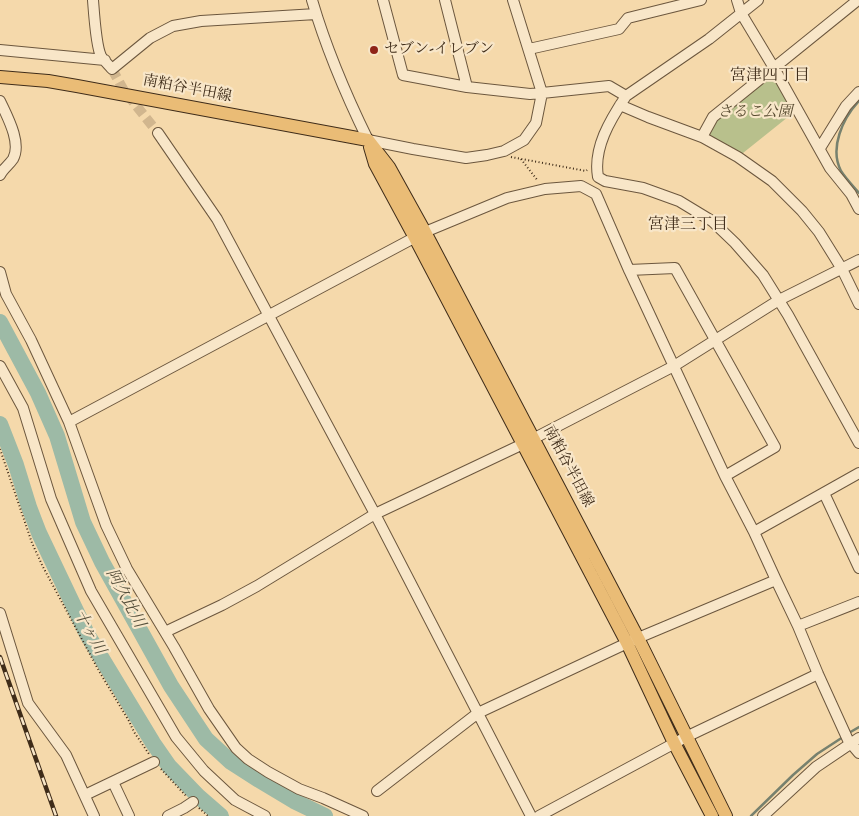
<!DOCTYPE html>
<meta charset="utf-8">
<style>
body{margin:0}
canvas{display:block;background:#f5d9ab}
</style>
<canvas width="859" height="816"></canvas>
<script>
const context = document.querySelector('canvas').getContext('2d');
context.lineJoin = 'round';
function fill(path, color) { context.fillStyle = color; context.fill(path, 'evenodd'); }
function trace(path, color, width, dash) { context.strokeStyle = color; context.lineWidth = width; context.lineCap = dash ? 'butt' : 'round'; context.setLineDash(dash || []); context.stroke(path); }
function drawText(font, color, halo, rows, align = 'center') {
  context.font = font + ' "Sorts Mill Goudy","Noto Serif JP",serif'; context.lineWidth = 4.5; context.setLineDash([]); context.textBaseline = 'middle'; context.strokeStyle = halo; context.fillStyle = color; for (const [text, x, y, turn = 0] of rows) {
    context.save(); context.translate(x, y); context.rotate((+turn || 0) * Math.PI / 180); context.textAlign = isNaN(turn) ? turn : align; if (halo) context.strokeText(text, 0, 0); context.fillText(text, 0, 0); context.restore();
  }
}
fill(new Path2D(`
 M774 68 798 109 738 157 702 137 713 117Z`), '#b8c08c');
trace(new Path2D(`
 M859 101C843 118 829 148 841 171 846 179 853 186 859 193
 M847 734 859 727
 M751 816 793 775 817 754 843 737`), '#77816e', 2.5);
trace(new Path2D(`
 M0 322 38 393 57 436 83 522 102 562 171 686 206 739 231 762 259 780 294 801 325 816
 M0 424 16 465 29 507 39 533 87 634 153 743 169 766 198 796 221 816`), '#9dbaa6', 16);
trace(new Path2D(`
 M112 69 123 89 158 133`), '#d1b68e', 10, [10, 5]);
const minor = new Path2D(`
 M93 0C94 13 96 46 101 56 104 61 109 65 112 69L150 38 173 26 201 21 316 14
 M312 0C326 48 346 95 368 140L413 149 466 158 487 155 504 151 524 140 536 123 542 93 513 0
 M383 0 403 75 467 87 530 94 542 93 609 86 626 96 709 39 758 0
 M445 0 467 87
 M737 0 741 13 774 68 830 168 851 194 859 209
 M529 49 619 29 628 18 701 0
 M0 50 105 60
 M626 96C610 120 593 148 598 177L605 181 643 188 679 201 712 221 735 243 763 275 788 315 859 443
 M0 101C7 116 22 143 13 159 9 165 3 169 0 175
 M620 105 648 117 702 137 738 157 772 181 802 211 819 232 842 269 859 304
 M158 133 217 219 375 514 531 816
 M702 137 713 117 858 0
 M820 148 846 106 859 92
 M629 270 675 268 775 447 725 476
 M0 272 6 294 31 340 69 422 106 525 127 569 174 647 209 709 236 748 248 759 268 772 299 789 323 798 363 816
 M0 366 23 408 51 499 91 591 176 737 204 771 235 800 265 816
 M69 422 425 232 507 198 545 189 581 186 596 194 629 270 725 476 754 532 776 580 798 626 818 674 848 740 859 753
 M824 493 859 568
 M754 532 859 473
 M0 613 28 703 66 755 94 816
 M798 626 859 602
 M165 632 222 605 257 586 375 514 523 444 674 366 779 300 859 260
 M113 782 129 816
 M377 791 478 713 638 638 776 580
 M85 795 154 762
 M168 816 184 808 193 802
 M539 816 686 737 818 674
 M763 816 816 767 859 738`);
const major = new Path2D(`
 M0 77 48 81 77 86 368 140 389 167 425 232 638 638 726 816
 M370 147 375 164 415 238 627 643 674 743 712 816`);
trace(minor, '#6c573e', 12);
trace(major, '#3f2c19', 14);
trace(new Path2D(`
 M511 157 586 171 587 170
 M521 159 538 181
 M0 449 32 543 43 567 99 671 129 721 134 732 149 754
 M161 769 187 797
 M199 808 208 816`), '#3f2c19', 2, [1, 2.5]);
trace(minor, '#f8e6c8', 10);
trace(major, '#eabc76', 12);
const rail = new Path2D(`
 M0 657 56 816`);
trace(rail, '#3f2c19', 4.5);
trace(rail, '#f8e6c8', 2.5, [8]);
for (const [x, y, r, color] of [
 [374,50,5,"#8f2418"]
]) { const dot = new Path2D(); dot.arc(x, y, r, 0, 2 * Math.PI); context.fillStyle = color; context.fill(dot); trace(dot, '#f8e6c8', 2); }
drawText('15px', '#3f2c19', '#f8e6c8', [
 ["セブン-イレブン",384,50]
], 'left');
drawText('15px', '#3f2c19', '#f8e6c8', [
 ["南粕谷半田線",187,90,11],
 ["南粕谷半田線",567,467,62]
]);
drawText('italic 15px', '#574a30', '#f8e6c8', [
 ["さるこ公園",755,113]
]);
drawText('16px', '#3f2c19', '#f8e6c8', [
 ["宮津四丁目",770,77],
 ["宮津三丁目",688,226]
]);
drawText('italic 16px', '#56503c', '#f8e6c8', [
 ["阿久比川",124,599,62],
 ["十ヶ川",88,633,61]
]);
</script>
